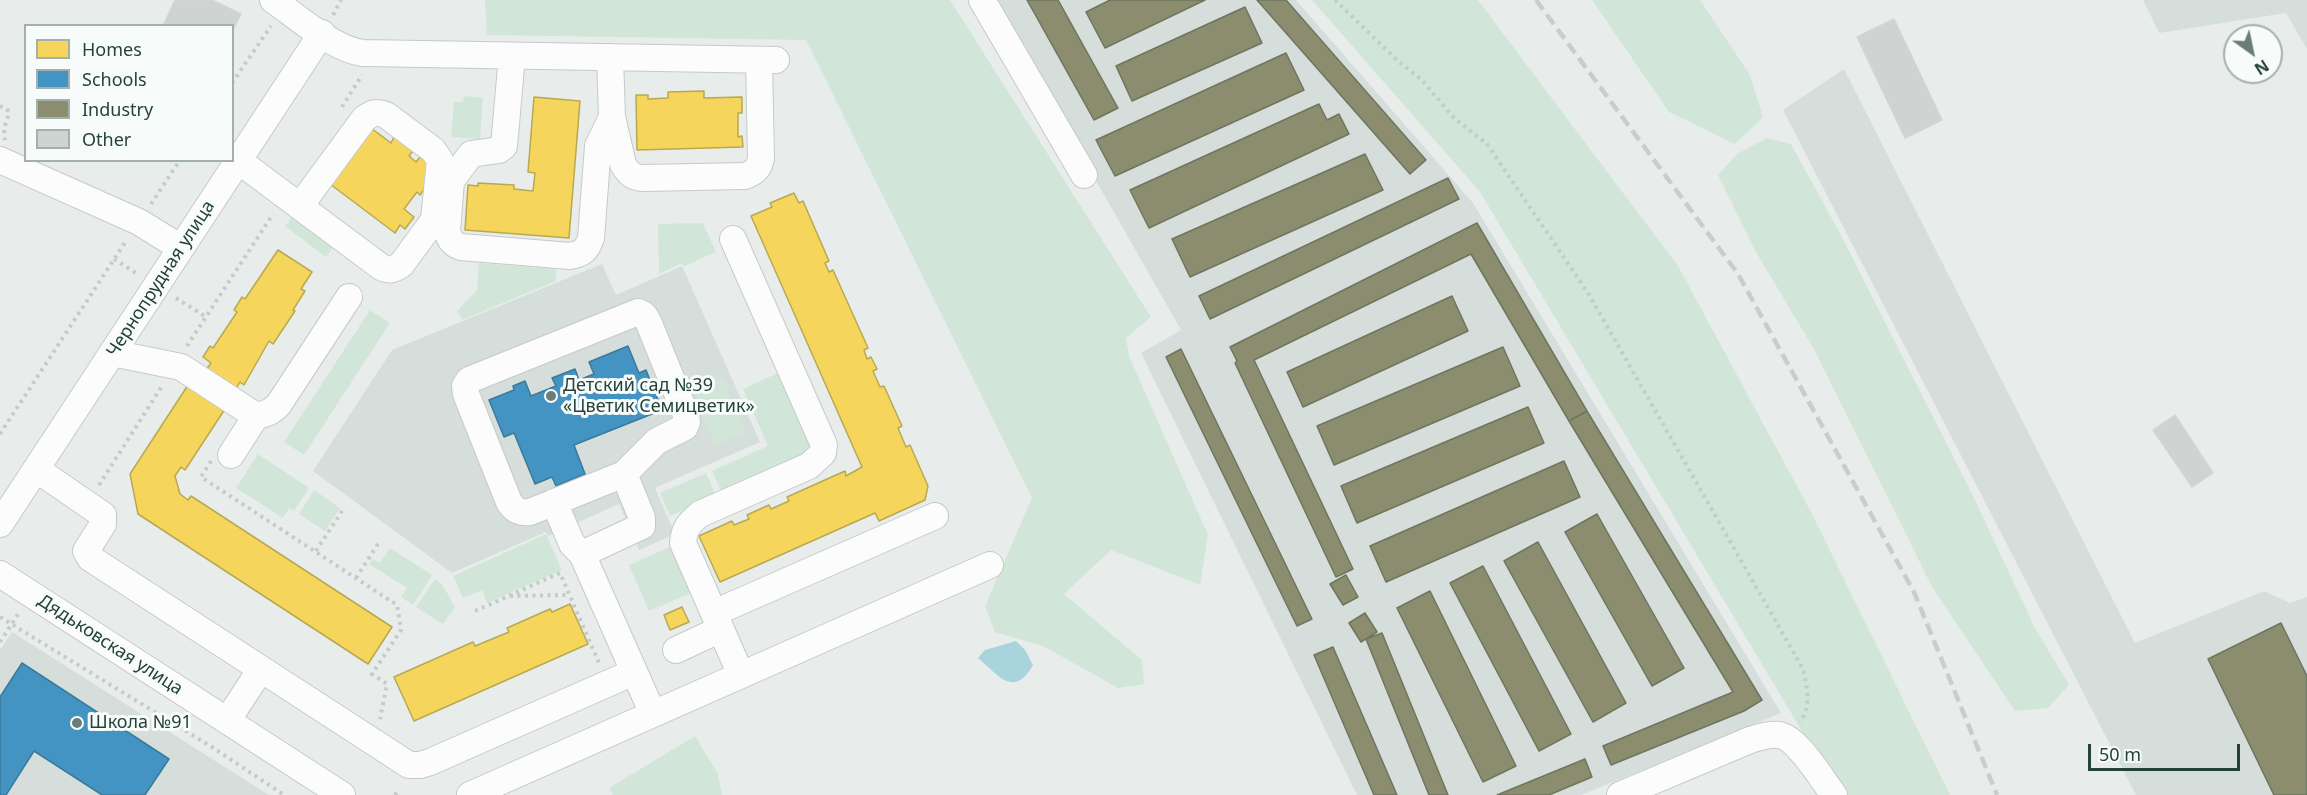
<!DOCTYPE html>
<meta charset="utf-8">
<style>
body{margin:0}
#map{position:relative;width:2307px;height:795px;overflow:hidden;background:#e8edeb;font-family:"Noto Sans",sans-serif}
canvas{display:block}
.legend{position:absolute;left:24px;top:24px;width:210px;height:138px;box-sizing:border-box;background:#f7fbf9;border:2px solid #a3b1ad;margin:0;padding:8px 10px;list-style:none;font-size:18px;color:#24423a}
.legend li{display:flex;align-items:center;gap:12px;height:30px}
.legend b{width:30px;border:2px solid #a3b1ad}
.north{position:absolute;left:2223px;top:24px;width:60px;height:60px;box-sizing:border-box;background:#f7fbf9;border:2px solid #a3b1ad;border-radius:50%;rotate:147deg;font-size:16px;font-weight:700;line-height:24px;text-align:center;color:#24423a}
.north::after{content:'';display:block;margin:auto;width:21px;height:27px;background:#697e78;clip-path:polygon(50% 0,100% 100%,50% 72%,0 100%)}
.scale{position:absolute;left:2088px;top:744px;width:152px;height:27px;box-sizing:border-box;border:3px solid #24423a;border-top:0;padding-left:8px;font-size:18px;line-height:21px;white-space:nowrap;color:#24423a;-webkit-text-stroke:4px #f7fbf9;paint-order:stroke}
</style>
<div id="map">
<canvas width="2307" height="795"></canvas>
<ul class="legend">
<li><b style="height:16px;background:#f6d55c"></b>Homes</li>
<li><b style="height:16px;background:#4393c3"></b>Schools</li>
<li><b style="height:16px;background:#8c8c6e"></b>Industry</li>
<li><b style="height:16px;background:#cfd4d2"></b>Other</li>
</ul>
<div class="north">N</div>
<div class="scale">50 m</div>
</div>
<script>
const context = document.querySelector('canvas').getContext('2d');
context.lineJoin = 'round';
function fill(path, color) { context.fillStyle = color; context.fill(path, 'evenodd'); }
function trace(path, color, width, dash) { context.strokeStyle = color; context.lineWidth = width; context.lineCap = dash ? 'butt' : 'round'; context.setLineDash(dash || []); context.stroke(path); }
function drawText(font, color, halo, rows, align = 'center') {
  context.font = font + ' "Noto Sans",sans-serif'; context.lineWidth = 6; context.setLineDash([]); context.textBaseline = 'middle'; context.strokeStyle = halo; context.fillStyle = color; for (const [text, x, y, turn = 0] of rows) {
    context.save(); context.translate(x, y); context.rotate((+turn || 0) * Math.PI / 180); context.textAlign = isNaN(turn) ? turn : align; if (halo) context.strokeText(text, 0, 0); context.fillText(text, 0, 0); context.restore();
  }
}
fill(new Path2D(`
 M993 0H1296L1473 203 1781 713 1581 795H1357L1141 353 1181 330Z
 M2143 0H2307V49L2286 13 2159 33Z
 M1844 69 2135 643 2264 591 2290 603 2307 597V795H2136L1783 110Z
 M602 264 616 295 682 266 760 442 655 488 675 534 639 550 619 504 548 536 546 532 452 573 313 471 392 350Z
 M12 632 269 795H0V650Z`), '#d6dedb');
fill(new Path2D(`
 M485 0H950L1151 317 1126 338 1129 356 1208 535 1200 585 1111 550 1064 594 1142 660 1144 684 1118 688 1043 646 995 632 985 606 1032 498 806 40 487 35Z
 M1312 0H1478L1678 266 1811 512 1950 795H1840L1480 192Z
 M1592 0H1700L1750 75 1763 117 1735 144 1669 112Z
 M464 96 483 98 480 139 451 137 454 102H463Z
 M1767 138 1791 144 1842 237 1974 498 2035 628 2069 685 2048 708 2015 711 1932 587 1815 351 1756 252 1718 175 1737 154Z
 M296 211 337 242 326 257 285 226Z
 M703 223 716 252 684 266 682 263 659 274 658 224Z
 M479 263 556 269V281L462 320 457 311 477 290Z
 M370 310 390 323 304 455 284 442Z
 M780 372 815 452 722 493 712 471 768 446 743 389Z
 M723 378 745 433 715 445 693 390Z
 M258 454 309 488 294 511 289 508 283 518 236 488Z
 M706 473 716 496 670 516 660 493Z
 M314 490 340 508 325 531 299 514Z
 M546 534 562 570 487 603 482 590 463 598 453 576Z
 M672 546 693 592 649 611 629 565Z
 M390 548 432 575 413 605 401 597 407 588 369 564 373 559 380 563Z
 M435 579 442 584 455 607 443 624 416 607Z
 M695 736 718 774 722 795H613L609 788Z`), '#d1e6d8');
fill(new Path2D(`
 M1016 641 1025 650 1033 665C1014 699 998 675 978 658L985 650Z`), '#a9d4db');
const homes = new Path2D(`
 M704 91V98L742 97V113H738V137L742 136 743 147 637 150 636 95H648V99L668 98V92Z
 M534 97 580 101 569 238 465 230 468 185 478 186V183L514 185V189L533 191 535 173 528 172Z
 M371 128 391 143 394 137 413 151 409 156 416 162 420 157 432 165 430 181 420 195 417 192 404 209 414 217 405 229 400 225 395 233 330 184Z
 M794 193 799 203 803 201 829 261 825 263 829 272 833 270 868 348 864 350 867 359 871 357 877 369 873 371 880 387 884 386 902 426 898 428 906 447 910 445 928 486 925 500 879 521 875 513 720 582 699 536 732 521 734 525 749 519 747 515 769 505 771 509 789 501 787 497 845 471 846 476 862 467 751 216 772 207 770 203Z
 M278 250 312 272 301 289 305 291 293 310 295 311 273 344 269 341 244 385 240 382 236 389 206 370 211 363 203 357 210 346 213 348 237 312 234 310 242 297 245 299Z
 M188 385 225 409 185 470 181 467 175 476 180 494 188 500 191 496 392 627 368 664 138 514 130 474Z
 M570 604 588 644 414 721 394 677 473 642 475 646 509 632 507 628 550 609 552 612Z
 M682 607 689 622 670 630 664 615Z`);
fill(homes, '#f6d55c');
trace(homes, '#b7a952', 1.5);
const schools = new Path2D(`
 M628 346 639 373 646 370 662 410 574 445 585 474 556 486 552 477 535 484 514 433 504 437 489 400 514 390 513 386 525 381 531 396 556 386 552 378 575 369 579 380 594 374 589 362Z
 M22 663 169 759 145 795H102L34 751 6 795H0V697Z`);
fill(schools, '#4393c3');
trace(schools, '#3a7b9a', 1.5);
const industry = new Path2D(`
 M1027 0H1058L1118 108 1094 120Z
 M1110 0H1205L1105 48 1086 12Z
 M1257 0H1286L1426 160 1410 174Z
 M1245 7 1262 43 1132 101 1116 66Z
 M1286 53 1304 90 1115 176 1096 140Z
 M1319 104 1327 120 1339 114 1349 134 1149 228 1130 190Z
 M1365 154 1383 190 1190 277 1172 239Z
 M1448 178 1459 199 1210 319 1199 296Z
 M1477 223 1587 411 1569 421 1471 254 1254 360 1353 569 1336 577 1235 363 1237 361 1230 347Z
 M1452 296 1468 331 1303 407 1287 372Z
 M1503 347 1520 386 1334 465 1317 426Z
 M1181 349 1312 619 1297 626 1166 357Z
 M1528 407 1544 443 1357 523 1341 486Z
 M1587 411 1762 700 1744 711 1611 765 1603 746 1733 692 1569 421Z
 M1564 461 1580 497 1386 582 1370 546Z
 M1597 514 1684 668 1652 686 1565 532Z
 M1538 542 1626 703 1593 722 1504 561Z
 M1483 566 1571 734 1539 751 1450 583Z
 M1346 575 1358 597 1343 605 1330 584Z
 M1430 591 1516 766 1483 782 1397 608Z
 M1365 613 1377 632 1361 642 1349 623Z
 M2281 623 2307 676V795H2274L2208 659Z
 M1382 633 1448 795H1429L1366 639Z
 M1333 647 1397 795H1374L1314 655Z
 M1585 759 1592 777 1549 795H1497Z`);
fill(industry, '#8c8c6e');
trace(industry, '#6d765e', 1.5);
const building = new Path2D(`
 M175 0H212L241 14 232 32V26H163Z
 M1894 19 1942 120 1905 138 1857 37Z
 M2175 415 2213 473 2192 487 2153 430Z`);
fill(building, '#cfd4d2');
trace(building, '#d1d6d4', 1.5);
const minor = new Path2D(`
 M273 0C299 18 333 49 363 53L776 60
 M982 0 1084 175
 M512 56 504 146 499 150 471 154 451 181 447 231C450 240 452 244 461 247L570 256C582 254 587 250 591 238L598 146 612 117
 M610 57 612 117 623 164C628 173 632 177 642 178L745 176C755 172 759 169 761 158L759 60
 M0 160 139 222 181 248
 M239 161 381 267C389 271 393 270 401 265L434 220 440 160 433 150 386 115C376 111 372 113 364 119L300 206
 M733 239 824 445 823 453 809 466 700 514C689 523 684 529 683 543L741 675
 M638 312 644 315 648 321 686 415 687 422 685 427 657 441 624 474 530 512C520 513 515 511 509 502L466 394 465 386 469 380Z
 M112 353 181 367 256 416C266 414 272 412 279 404L349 297
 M231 455 256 416
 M36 469 103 515V524L86 551 90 558 409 765H420L430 762 634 672
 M554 502 572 544 582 554 653 714
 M0 524 322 33
 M582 554 642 526V518L624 474
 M0 574 342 795
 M714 613 935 516
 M676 650 721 629
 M227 721 261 669
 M470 795 990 565
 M1620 795 1750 740C1760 737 1769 734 1779 735 1798 738 1822 780 1834 795`);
trace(minor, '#c5cac8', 28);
trace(new Path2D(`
 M1335 0 1399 62 1422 80 1454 118 1487 144 1588 293 1803 669C1807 687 1812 706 1800 722
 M333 15 341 0
 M232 83 271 26
 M0 106 7 109 9 113 4 129 5 140
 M342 107 362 75
 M151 204 180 160
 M114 259 139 275
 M176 298 206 317
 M187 346 273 214
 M0 434 126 241
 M211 461 201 477 397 605 401 630 372 674 387 684 380 719
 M99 485 162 386
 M316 551 342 511
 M356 578 378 544
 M510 596 569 595
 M475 611 560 573 599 663
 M0 617 215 749 284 795
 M0 642 19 613
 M395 795 398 791`), '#c3ccca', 4, [3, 4.5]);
trace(minor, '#fcfcfc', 26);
trace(new Path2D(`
 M1536 0 1738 274 1914 592 1997 795`), '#c9cdcc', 4.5, [12, 6]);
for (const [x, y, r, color] of [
 [551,396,6,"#697e78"],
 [77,723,6,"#697e78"]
]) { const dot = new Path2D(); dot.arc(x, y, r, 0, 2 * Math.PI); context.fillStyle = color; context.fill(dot); trace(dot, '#f7fbf9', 2); }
drawText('18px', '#24423a', '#f7fbf9', [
 ["Чернопрудная улица",161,279,-57],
 ["Дядьковская улица",110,645,33]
]);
drawText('18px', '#24423a', '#f7fbf9', [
 ["Детский сад №39",563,386],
 ["«Цветик Семицветик»",563,407],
 ["Школа №91",89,723]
], 'left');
</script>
